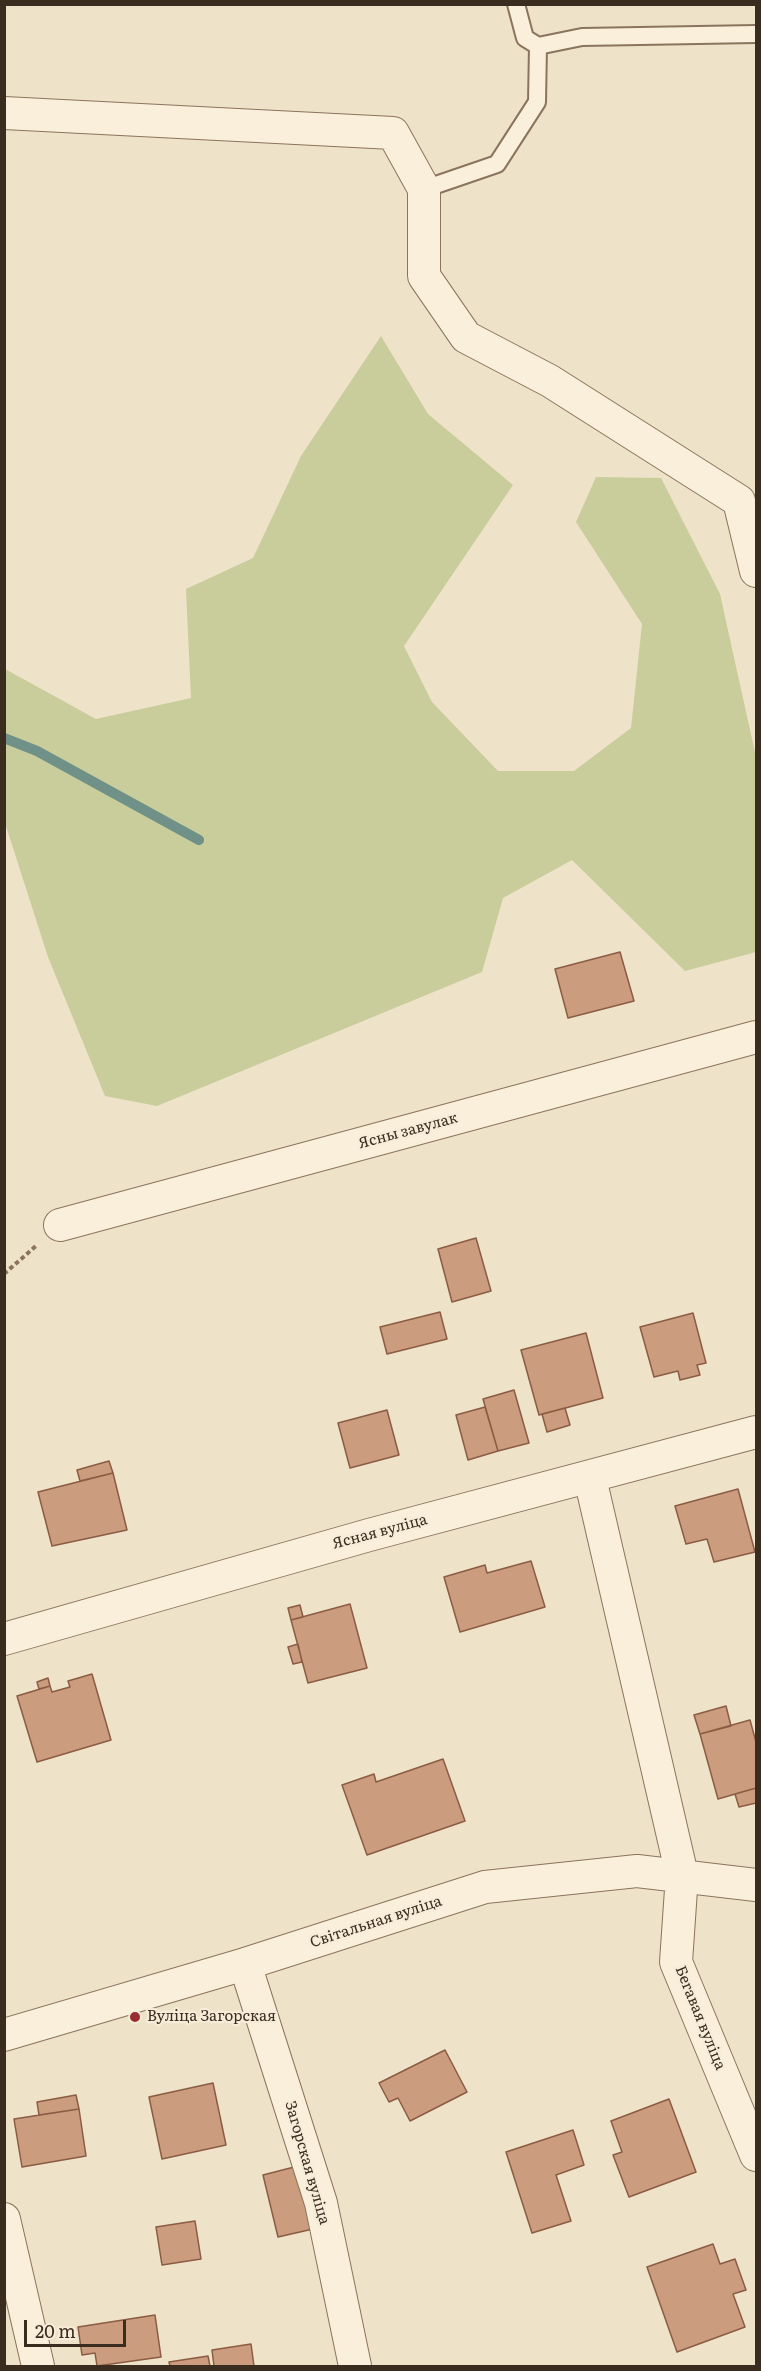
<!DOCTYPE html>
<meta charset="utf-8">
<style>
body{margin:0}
#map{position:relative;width:761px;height:2371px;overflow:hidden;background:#eee2c8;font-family:Literata,serif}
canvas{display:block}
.frame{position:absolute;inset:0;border:6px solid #3b2c20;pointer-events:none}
.scale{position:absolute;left:24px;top:2320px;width:102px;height:27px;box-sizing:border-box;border:3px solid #3b2c20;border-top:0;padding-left:8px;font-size:18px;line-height:21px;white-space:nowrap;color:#3b2c20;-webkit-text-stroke:4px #f6ecd7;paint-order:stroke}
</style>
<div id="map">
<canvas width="761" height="2371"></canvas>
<div class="frame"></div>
<div class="scale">20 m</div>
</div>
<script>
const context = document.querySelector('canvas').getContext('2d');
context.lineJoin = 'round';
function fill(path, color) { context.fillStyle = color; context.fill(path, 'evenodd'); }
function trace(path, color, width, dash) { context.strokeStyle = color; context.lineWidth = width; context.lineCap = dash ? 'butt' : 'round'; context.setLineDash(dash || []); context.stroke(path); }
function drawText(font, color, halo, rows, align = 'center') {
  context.font = font + ' Literata,serif'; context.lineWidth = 4.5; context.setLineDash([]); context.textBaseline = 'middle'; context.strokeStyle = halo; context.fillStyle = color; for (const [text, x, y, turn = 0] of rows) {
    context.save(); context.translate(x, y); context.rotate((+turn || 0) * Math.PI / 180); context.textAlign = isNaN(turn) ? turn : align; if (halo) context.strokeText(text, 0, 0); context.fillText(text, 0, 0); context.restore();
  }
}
fill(new Path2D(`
 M381 336 428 414 513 485 404 646 432 702 498 771H574L631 728 642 624 576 522 596 477 661 478 720 594 756 757V952L685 971 572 860 503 898 482 972 157 1106 105 1096 48 957 5 823V669L96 719 191 698 186 589 253 558 301 456Z`), '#c9cd9b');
trace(new Path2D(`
 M4 738 37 751 199 840`), '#6f9188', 10);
const building = new Path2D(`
 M620 952 634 1001 568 1018 555 969Z
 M476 1238 491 1291 452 1302 438 1249Z
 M440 1312 447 1339 387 1354 380 1327Z
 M693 1313 706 1363 697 1365 700 1375 680 1380 678 1371 654 1377 640 1327Z
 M586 1333 603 1398 539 1415 521 1350Z
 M514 1390 529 1443 498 1451 483 1399Z
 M485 1407 498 1451 468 1460 456 1415Z
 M565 1408 570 1425 547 1432 542 1414Z
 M387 1410 399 1455 350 1468 338 1423Z
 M109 1461 113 1473 80 1481 77 1470Z
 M113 1473 127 1530 52 1546 38 1492Z
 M738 1489 755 1552 714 1562 707 1539 686 1544 675 1506Z
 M531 1561 545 1607 460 1632 444 1577 485 1565 487 1573Z
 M350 1604 367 1668 308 1683 291 1620Z
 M300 1605 303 1617 291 1620 288 1608Z
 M298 1644 302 1662 293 1664 288 1647Z
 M92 1674 111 1740 37 1762 17 1696 50 1686 52 1692 70 1687 68 1681Z
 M48 1678 50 1686 39 1689 37 1682Z
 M726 1706 731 1726 700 1734 694 1715Z
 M750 1720 756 1742V1788L718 1799 700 1734Z
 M443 1759 465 1821 367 1855 342 1785 374 1774 376 1782Z
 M756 1788V1803L739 1807 735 1794Z
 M445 2050 467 2092 410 2121 398 2098 389 2102 379 2083Z
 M213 2083 226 2145 162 2159 149 2097Z
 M76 2095 79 2109 39 2115 37 2102Z
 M669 2099 696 2172 629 2197 613 2155 622 2152 611 2121Z
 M79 2109 86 2156 22 2167 14 2119Z
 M573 2130 584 2165 556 2175 571 2221 532 2233 506 2152Z
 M298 2166 313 2229 278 2237 263 2175Z
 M195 2221 201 2259 162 2265 156 2227Z
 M713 2244 720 2264 735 2259 746 2290 733 2294 745 2327 677 2352 647 2267Z
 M155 2315 161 2357 97 2366 95 2353 82 2355 78 2327Z
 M251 2344 254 2366H214L212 2350Z
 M208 2356 210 2366H170L169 2362Z`);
fill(building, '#cc9c7e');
trace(building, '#8a5c43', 1.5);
const lane = new Path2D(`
 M516 4 525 38 538 46 582 37 756 34
 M424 189 497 164 537 102 538 46`);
const street = new Path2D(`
 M4 113 393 133 424 189V276L466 337 550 381 739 501 756 571
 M60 1225 756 1037
 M590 1478 682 1875 676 1962 756 2155
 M4 1639 369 1535 756 1432
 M245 1964 321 2203 355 2366
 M4 2035 245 1964 485 1887 637 1871 756 1885
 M4 2219 38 2366`);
trace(lane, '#8b745d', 20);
trace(street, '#8b745d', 34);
trace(new Path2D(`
 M4 1274 37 1245`), '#8b745d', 4, [4.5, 3]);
trace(lane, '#f9efdb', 16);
trace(street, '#f9efdb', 32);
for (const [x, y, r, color] of [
 [135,2017,6,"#992d31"]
]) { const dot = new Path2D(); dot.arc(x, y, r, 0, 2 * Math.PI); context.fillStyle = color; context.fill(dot); trace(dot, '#f6ecd7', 2); }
drawText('15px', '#3b2c20', '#f6ecd7', [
 ["Ясны завулак",408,1131,-15],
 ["Ясная вуліца",380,1532,-15],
 ["Світальная вуліца",376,1922,-18],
 ["Бегавая вуліца",700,2018,68],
 ["Загорская вуліца",307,2163,74]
]);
drawText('15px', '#3b2c20', '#f6ecd7', [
 ["Вуліца Загорская",147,2017]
], 'left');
</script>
